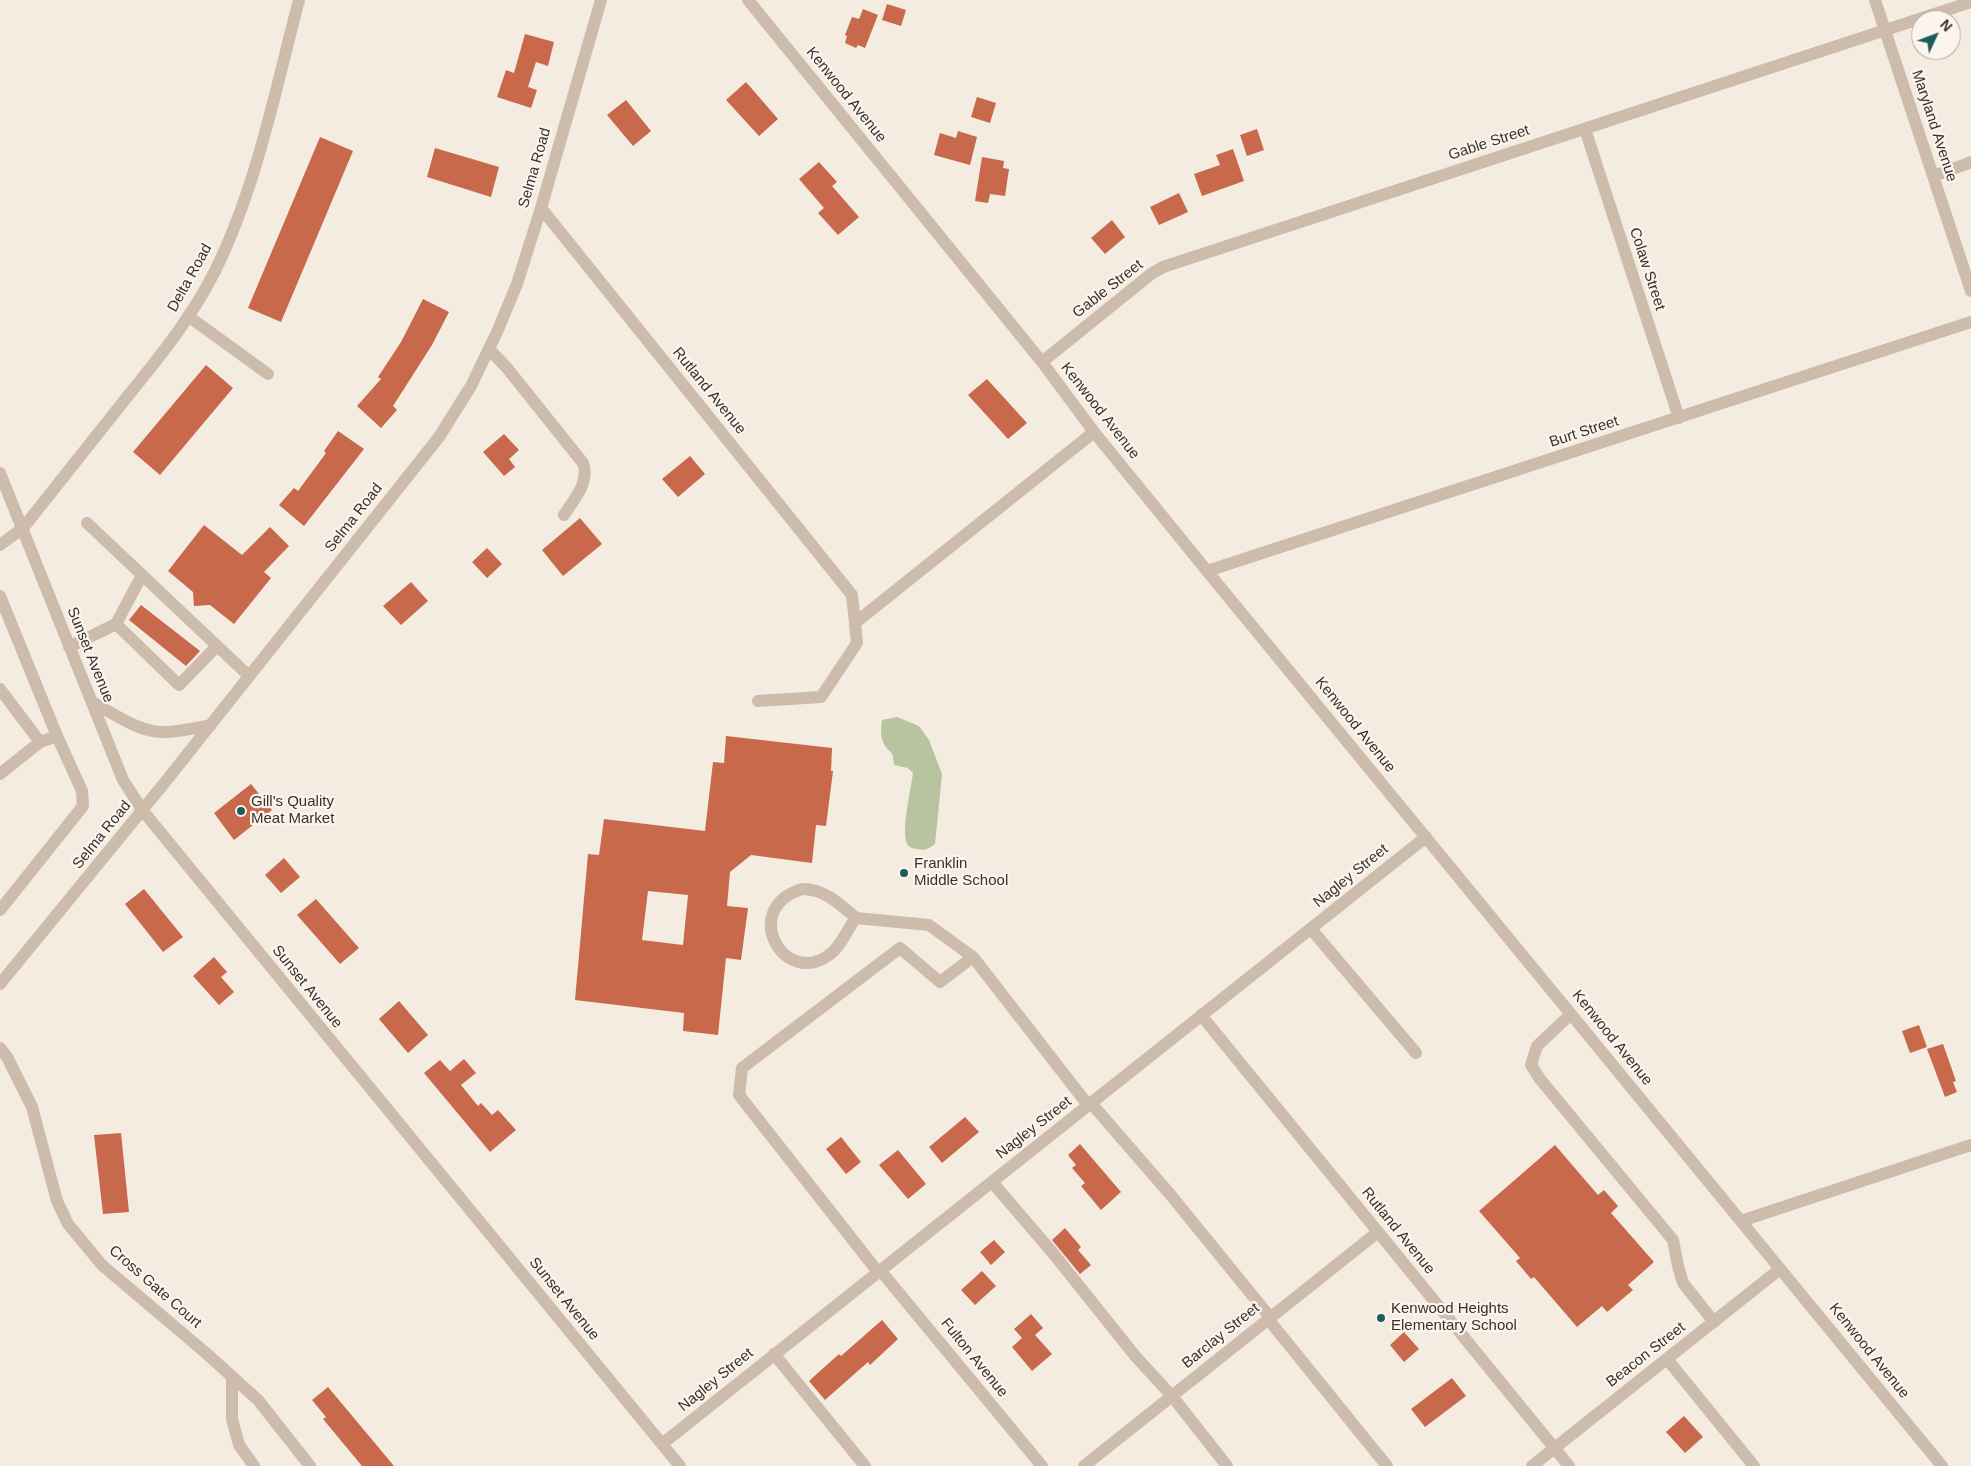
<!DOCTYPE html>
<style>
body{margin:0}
#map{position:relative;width:1971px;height:1466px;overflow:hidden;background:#f4ebe1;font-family:Helvetica,sans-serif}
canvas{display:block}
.north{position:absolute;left:1911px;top:10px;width:50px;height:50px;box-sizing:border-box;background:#fbf5ee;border:1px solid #aea6a0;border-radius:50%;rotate:47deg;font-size:14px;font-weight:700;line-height:20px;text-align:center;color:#3b302b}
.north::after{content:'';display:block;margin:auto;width:18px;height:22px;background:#1f5a5e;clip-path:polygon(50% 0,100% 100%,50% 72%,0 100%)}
</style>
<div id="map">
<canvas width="1971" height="1466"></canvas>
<div class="north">N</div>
</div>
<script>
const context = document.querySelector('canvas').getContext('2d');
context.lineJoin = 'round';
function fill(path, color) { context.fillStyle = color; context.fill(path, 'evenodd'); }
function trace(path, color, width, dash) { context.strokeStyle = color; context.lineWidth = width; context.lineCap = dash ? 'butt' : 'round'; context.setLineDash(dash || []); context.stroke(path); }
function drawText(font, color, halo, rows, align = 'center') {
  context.font = font + ' Helvetica,sans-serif'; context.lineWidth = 4.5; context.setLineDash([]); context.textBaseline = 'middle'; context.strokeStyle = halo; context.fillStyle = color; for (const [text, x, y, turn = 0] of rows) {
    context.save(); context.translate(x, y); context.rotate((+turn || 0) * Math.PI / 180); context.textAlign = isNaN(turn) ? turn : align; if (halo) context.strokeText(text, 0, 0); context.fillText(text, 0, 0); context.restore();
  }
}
fill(new Path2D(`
 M897 717 919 726 929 740 942 774 935 844C929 849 924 851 917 849 914 849 909 847 907 844 901 830 911 789 913 773L908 768 894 765C893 748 890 755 884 744 880 736 881 728 882 720Z`), '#b8c4a0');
fill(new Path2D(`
 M887 4 906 10 901 26 882 20Z
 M863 9 878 15 865 48 858 45 856 48 845 43 847 36 845 35 852 17 859 19Z
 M525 34 554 42 548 66 536 62 528 87 537 90 531 108 497 97 506 70 514 73Z
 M746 82 778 119 759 136 726 100Z
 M977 97 996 103 990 123 971 117Z
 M626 100 651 131 633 146 607 115Z
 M1257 129 1264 150 1247 156 1240 135Z
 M958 131 977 137 970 165 934 155 940 133 956 138Z
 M320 137 353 151 281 322 248 308Z
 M435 148 499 167 491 197 427 177Z
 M1233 149 1244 181 1202 196 1194 174 1220 165 1216 155Z
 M982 157 1004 161 1003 168 1009 169 1005 196 990 194 988 203 975 201Z
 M819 162 837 182 832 186 859 217 838 235 818 213 824 208 799 179Z
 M1179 193 1188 212 1159 225 1150 207Z
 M1112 220 1125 237 1105 254 1091 238Z
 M423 299 449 312 432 345 393 406 397 410 381 428 357 406 381 379 378 377 401 342Z
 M206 365 233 388 160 475 133 452Z
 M987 379 1027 423 1008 439 968 395Z
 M338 431 364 449 304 526 279 505 294 488 298 491 326 453 324 451Z
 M504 434 519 450 509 459 515 467 504 476 483 452Z
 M690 456 705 474 678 497 662 479Z
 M580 518 602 544 563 576 542 550Z
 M204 525 242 555 270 527 289 546 264 572 271 578 234 624 210 605 194 606 193 592 168 571Z
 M487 548 502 564 487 578 472 562Z
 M411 582 428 601 401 625 383 606Z
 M141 605 200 651 186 666 129 620Z
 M726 736 832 748 831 771H833L826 826 816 825 812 863 751 855 730 872 727 906 748 908 741 960 726 958 718 1035 683 1031 684 1013 575 1000 588 854 599 855 604 819 705 831 713 762 724 763ZM648 891 688 895 683 945 642 940Z
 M251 784 272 810 234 840 214 813Z
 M284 858 300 877 281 893 265 875Z
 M144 889 183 937 163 952 125 904Z
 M316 899 359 948 340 964 297 915Z
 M214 957 227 972 221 977 234 992 219 1005 193 976Z
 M399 1001 428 1035 408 1053 379 1019Z
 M1919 1025 1927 1047 1910 1053 1902 1031Z
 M1943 1044 1956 1081 1953 1082 1957 1092 1945 1097 1927 1049Z
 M464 1059 476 1073 461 1085 478 1106 481 1103 492 1115 498 1110 516 1130 490 1152 424 1073 440 1060 450 1071Z
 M965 1117 979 1132 942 1163 929 1147Z
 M121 1133 129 1212 103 1214 94 1135Z
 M841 1137 861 1162 846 1174 826 1149Z
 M1080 1144 1121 1192 1101 1210 1081 1186 1085 1183 1072 1168 1076 1165 1068 1155Z
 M1555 1145 1598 1195 1604 1190 1618 1206 1611 1213 1654 1262 1628 1285 1633 1290 1607 1312 1602 1306 1577 1327 1534 1277 1531 1279 1516 1261 1520 1258 1479 1211Z
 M898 1150 926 1184 908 1199 879 1165Z
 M1065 1228 1081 1247 1078 1250 1091 1265 1080 1274 1052 1240Z
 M994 1240 1005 1252 991 1265 980 1252Z
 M982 1271 996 1286 975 1305 961 1290Z
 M1031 1314 1043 1328 1035 1335 1052 1354 1032 1371 1012 1347 1022 1338 1014 1329Z
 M882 1320 898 1339 870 1365 868 1362 825 1400 809 1381 839 1354 841 1356Z
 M1404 1332 1419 1349 1404 1362 1390 1345Z
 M1452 1378 1466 1396 1425 1427 1411 1409Z
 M328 1387 394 1466H362L323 1419 326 1417 312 1400Z
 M1684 1416 1703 1437 1685 1453 1666 1432Z`), '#c8694b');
trace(new Path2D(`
 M748 0 1042 362 1094 432 1207 571 1942 1466
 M1875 0 1971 291
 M1585 129 1679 418
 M1934 176 1971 162
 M541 208 852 595 857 643 821 697 758 701
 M188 316 268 374
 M489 349 507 368 583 463C590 483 574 499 564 515
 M1042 362 1151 274 1163 267 1971 2
 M0 473 123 780 143 811 680 1466
 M87 523 249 676
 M0 545 23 528C59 483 95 438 131 392 162 354 193 315 215 271 257 186 275 91 299 0
 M1207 571 1971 322
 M0 596 57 736 82 791 83 806 0 910
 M855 623 1094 432
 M116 624 142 575
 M69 647 116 624 179 685 217 646
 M0 689 40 742
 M92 702C115 714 140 734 168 732 182 731 196 728 211 725
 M0 774 40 742 57 736
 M802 889C824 889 839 903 856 918 847 929 841 947 829 955 784 988 739 909 802 889Z
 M856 918 929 925 973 957
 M1311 929 1416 1053
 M0 984 166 781 439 437 471 386 497 332 517 284 541 208 601 0
 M1571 1014 1537 1046 1531 1065 1540 1079 1673 1240 1678 1266 1683 1283 1714 1322
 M1201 1015 1569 1466
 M0 1048 7 1057 32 1107 57 1201 68 1224 102 1265 207 1354 258 1400 310 1466
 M1091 1103 1169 1193 1270 1317
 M992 1182 1052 1252 1136 1357 1172 1396 1227 1466
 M1741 1221 1971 1145
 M880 1270 1042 1466
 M878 1272 739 1095 742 1068 900 948 940 982 973 957 1088 1105
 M1268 1319 1387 1466
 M774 1354 865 1466
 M1667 1359 1754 1466
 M232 1377V1419L239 1445 254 1466
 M662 1444 1426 837
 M1084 1466 1378 1232
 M1532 1466 1780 1269`), '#cdbbac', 12);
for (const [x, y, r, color] of [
 [241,811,5,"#1f5a5e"],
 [904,873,5,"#1f5a5e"],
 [1381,1318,5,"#1f5a5e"]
]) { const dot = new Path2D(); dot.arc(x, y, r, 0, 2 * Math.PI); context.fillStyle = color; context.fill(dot); trace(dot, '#fbf5ee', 2); }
drawText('15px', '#3b302b', '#fbf5ee', [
 ["Kenwood Avenue",846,95,51],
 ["Maryland Avenue",1934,126,72],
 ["Gable Street",1489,143,-18],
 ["Selma Road",535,168,-74],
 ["Colaw Street",1647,269,72],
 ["Delta Road",190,278,-61],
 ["Gable Street",1108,289,-38],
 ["Rutland Avenue",709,391,51],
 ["Kenwood Avenue",1100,411,52],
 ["Burt Street",1584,432,-18],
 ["Selma Road",354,518,-52],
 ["Sunset Avenue",90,655,68],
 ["Kenwood Avenue",1355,725,51],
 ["Selma Road",102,835,-51],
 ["Nagley Street",1351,876,-39],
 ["Sunset Avenue",307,987,51],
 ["Kenwood Avenue",1612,1038,51],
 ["Nagley Street",1034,1128,-38],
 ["Rutland Avenue",1398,1231,51],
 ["Cross Gate Court",155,1287,41],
 ["Sunset Avenue",564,1299,51],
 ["Barclay Street",1221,1336,-39],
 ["Kenwood Avenue",1869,1351,51],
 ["Beacon Street",1646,1355,-38],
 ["Fulton Avenue",974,1358,51],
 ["Nagley Street",716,1380,-39]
]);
drawText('15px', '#3b302b', '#fbf5ee', [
 ["Gill's Quality",251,802],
 ["Meat Market",251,819],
 ["Franklin",914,864],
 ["Middle School",914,881],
 ["Kenwood Heights",1391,1309],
 ["Elementary School",1391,1326]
], 'left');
</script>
